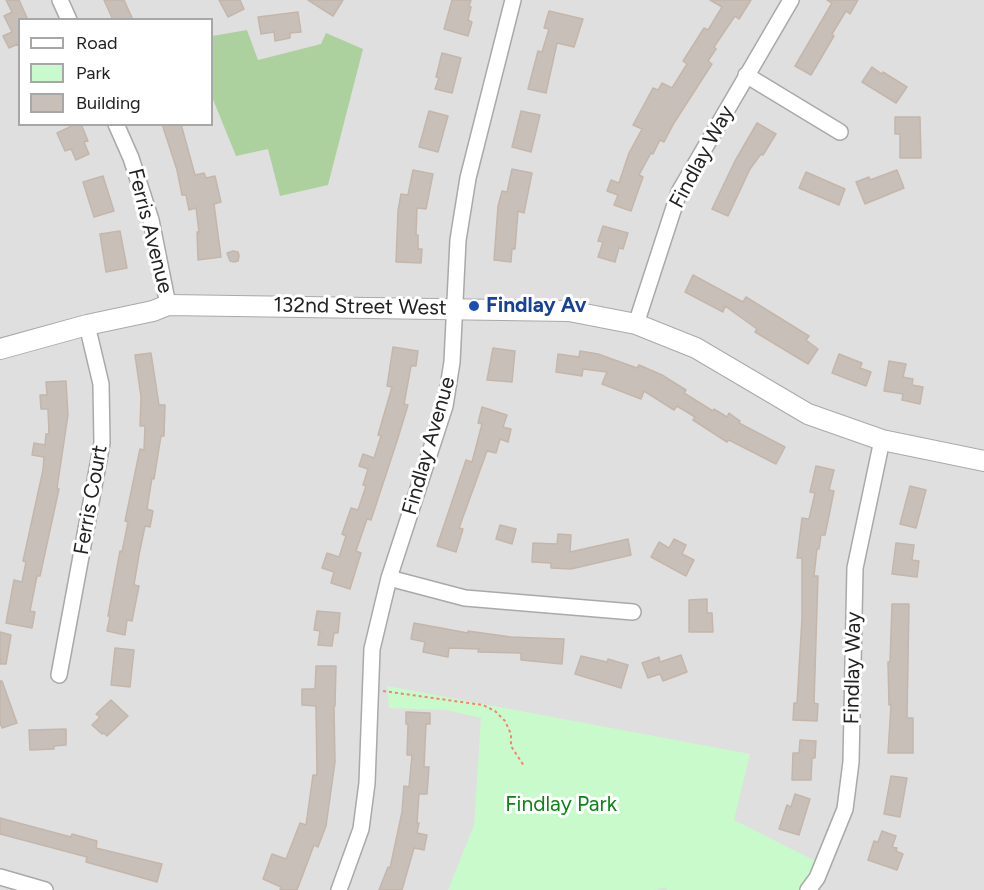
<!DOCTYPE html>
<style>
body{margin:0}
#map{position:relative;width:984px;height:890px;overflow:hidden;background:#f2efe9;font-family:Figtree,sans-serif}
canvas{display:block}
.legend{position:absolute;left:18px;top:18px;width:195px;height:108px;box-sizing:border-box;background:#fff;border:2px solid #a7a7a7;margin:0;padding:8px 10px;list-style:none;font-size:18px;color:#222}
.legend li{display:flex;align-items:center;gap:12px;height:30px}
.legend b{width:30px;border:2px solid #a7a7a7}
</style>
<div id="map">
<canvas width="984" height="890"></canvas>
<ul class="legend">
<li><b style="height:8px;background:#fff"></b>Road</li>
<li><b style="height:16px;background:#c8facc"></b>Park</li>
<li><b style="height:16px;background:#c7bfb8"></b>Building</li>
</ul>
</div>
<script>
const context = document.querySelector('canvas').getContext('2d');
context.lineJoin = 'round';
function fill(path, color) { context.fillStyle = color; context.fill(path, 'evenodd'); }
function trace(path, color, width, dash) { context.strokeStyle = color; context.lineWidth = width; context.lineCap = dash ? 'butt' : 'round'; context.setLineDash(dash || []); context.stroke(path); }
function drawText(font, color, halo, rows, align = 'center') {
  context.font = font + ' Figtree,sans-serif'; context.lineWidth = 6; context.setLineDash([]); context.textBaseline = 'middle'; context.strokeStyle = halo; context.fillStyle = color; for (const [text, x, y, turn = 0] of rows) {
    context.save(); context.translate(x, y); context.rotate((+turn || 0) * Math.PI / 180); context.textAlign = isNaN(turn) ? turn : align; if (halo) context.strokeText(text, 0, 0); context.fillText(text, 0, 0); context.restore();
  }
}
fill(new Path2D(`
 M0 0H984V890H0ZM20 20H212V124H20Z`), '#e0dfdf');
fill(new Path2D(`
 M247 30 258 60 321 44 326 33 363 49 328 185 280 196 268 149 236 156 212 97V36Z`), '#add19e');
fill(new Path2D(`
 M387 686 750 754 734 820 825 866 810 890H667L665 887 655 890H448L474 825 481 718 446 710 389 708Z`), '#c8facc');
const building = new Path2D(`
 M6 0H19L28 20H20V48L18 44 9 48 3 36 12 32 4 16 12 12Z
 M104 0H124L133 20H113Z
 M219 0H240L244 9 228 17Z
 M308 0H343L333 16Z
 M452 0H471L469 6 471 7 468 20 472 22 468 36 444 29Z
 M710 0H751L739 19 735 16 714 47 716 49 708 61 712 64 674 123 664 142 660 140 653 154 651 153 639 175 643 177 631 211 614 205 618 195 607 191 611 180 619 183 629 153 642 129 633 125 653 88 658 90 662 83 672 88 687 64 683 61 704 28 708 30 722 7Z
 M827 0H858L850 14 846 11 832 34 834 36 811 75 795 66 832 3Z
 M549 11 583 19 574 47 557 43 546 93 528 89 538 51 542 52 549 29 544 28Z
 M298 12 301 32 290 33V38L275 41 274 32 261 34 258 17Z
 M442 53 461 58 452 93 435 89 439 78 436 77Z
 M872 67 882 74 883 72 907 87 896 103 862 82Z
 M429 111 448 116 438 152 419 147Z
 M521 111 540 115 531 152 512 147Z
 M895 117H920L921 158H900V134H895Z
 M757 123 776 134 763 155 761 154 750 169 728 216 712 209 735 161Z
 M76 124H81L88 141 84 142 89 154 76 160 71 149 65 151 57 133Z
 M162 124H181L195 175 204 173 206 178 215 176 221 202 214 204 221 257 198 260 197 232H199L196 208 189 210 186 195H182L177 170Z
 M512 169 532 173 524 213 518 211 515 249H512L511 262 494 260 498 206 502 191 507 192Z
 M413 170 433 174 426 209 417 208 416 235H418V249H422L421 263 396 262 398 211 401 194 408 195Z
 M897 170 904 188 865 204 856 182 869 177 870 180Z
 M806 172 845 189 839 205 799 188Z
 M103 176 114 211 94 217 83 182Z
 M603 226 628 233 623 249 619 248 615 262 598 257 603 242 598 241Z
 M120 231 127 268 106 272 100 234Z
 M233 251 238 252 239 256 238 261 234 262 230 261 227 253Z
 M693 275 743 302 746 297 809 336 806 340 818 349 808 364 755 332 757 329 725 306 723 312 685 292Z
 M393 347 418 351 416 366H411L404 404 408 405 397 441 371 520 367 519 356 551 361 553 350 589 331 583 334 572 322 568 327 553 339 557 346 536 342 534 351 508 358 510 366 486 363 485 368 469 359 466 363 454 374 458 381 436 378 435 392 387 387 386Z
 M493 348 515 351 512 382 487 380Z
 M580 351 598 354 637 368 639 365 662 375 686 390 684 393 713 411 714 409 727 417 729 413 740 421 739 423 785 447 776 464 729 440 727 442 693 420 695 417 677 406 674 410 644 391 641 399 602 384 607 372 583 369 582 376 556 372 558 354 579 357Z
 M151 353 159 405H165L164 436H161L154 479 152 478 147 509 153 511 150 527 145 526 139 555 134 585 139 586 132 621 127 620 125 635 107 631 110 616H108L120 551 122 552 128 522 125 521 140 449 144 450 145 426H140L141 397 135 355Z
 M839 354 862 363 860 368 871 372 866 386 832 373Z
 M889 361 906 364 903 377 913 379 912 385 923 387 920 404 902 400 903 394 884 391Z
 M66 381 68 415 57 488 59 489 40 576H37L30 611 35 612 32 628 6 623 14 580 22 582 26 562 23 561 43 470 44 457 32 455 34 443 45 445 46 434H49L48 409H41L40 395H47L46 382Z
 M482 407 507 415 503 427 511 429 508 442 500 439 496 453 487 451 459 528 463 529 456 552 437 546 466 460 472 462 482 424 478 423Z
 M816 466 834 470 829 490 834 491 825 535H821L819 549H817L814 576H818L814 703 818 704 817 721 793 720 794 703H797L802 618V558H797L802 518 809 519 815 493 810 492Z
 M910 486 926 490 916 528 900 524Z
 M500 525 516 529 512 544 496 539Z
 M558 534 571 535 570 552 628 539 631 555 571 569 551 568V563L532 562 533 543 557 544Z
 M674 539 686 545 682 554 694 560 686 576 651 557 659 542 669 548Z
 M896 543 914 545 912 560 919 561 917 577 892 574Z
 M707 599V613H712L713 632H689V600Z
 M892 604H909L907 718H913V753H888L891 705H889L888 662H890Z
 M317 611 340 613 338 633H334L332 646 318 645 320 631 314 630Z
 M414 623 468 633V631L511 637 564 639 562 664 521 660V653L478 652 479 649 449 648 448 657 423 652 425 642 411 639Z
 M0 632 11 635 6 664H0Z
 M115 648 134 650 130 687 111 685Z
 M681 655 687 672 663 681 660 674 648 678 642 663 659 657 660 662Z
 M581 656 607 662 608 659 628 665 621 688 575 674Z
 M316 666H336L335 706H334L335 762 326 826 318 847 314 845 297 890H280L281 887 263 879 272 854 286 859 300 823 306 825 313 775H317L316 706 302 705V689H315Z
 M0 681H2L17 723 2 728 0 723Z
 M111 700 128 716 107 736 104 733 102 734 92 725 100 717 96 714Z
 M406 712 430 713V724H426L424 767H429L427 794H419L417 823H419L417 833 427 835 424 850 414 848 402 890H379L388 867 390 868 402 812 404 786 409 787 412 755H407L408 724H406Z
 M66 729V745L54 746V749L30 750 29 730Z
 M800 740 816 741 815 758H812L811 780H792L793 753H799Z
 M891 776 907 778 900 817 884 814Z
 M795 794 810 799 799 835 779 829 787 805 791 807Z
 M0 818 71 837 72 834 97 841 96 848 162 864 157 882 86 862 87 857 0 834Z
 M882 831 896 836 892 847 897 848 896 851 903 854 897 870 868 860 874 841 878 842Z`);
fill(building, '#c7bfb8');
trace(building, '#c4b6ab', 1.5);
const minor = new Path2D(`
 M60 0 69 20
 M746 75 840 132
 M116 124 131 158 151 220 168 305
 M636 324 679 192 791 0
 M389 578 465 598 633 612
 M59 675 102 443 101 384 87 325
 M0 877 45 890
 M339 890 361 829 367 783 372 649 389 578 445 406 452 362 458 240 468 178 513 0
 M808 890 817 878 845 809 851 762 855 568 882 440`);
const tertiary = new Path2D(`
 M0 349 87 325 153 311 168 305 569 311 636 324 696 348 808 414 882 440 984 461`);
trace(minor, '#a9a9a9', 18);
trace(tertiary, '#a9a9a9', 22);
trace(new Path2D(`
 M383 691 483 705 495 711 505 721 511 734V746L524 766`), '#fa8072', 2, [3, 3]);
trace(minor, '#fff', 15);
trace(tertiary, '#fff', 20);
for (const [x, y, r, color] of [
 [474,306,6,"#1a4fb4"]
]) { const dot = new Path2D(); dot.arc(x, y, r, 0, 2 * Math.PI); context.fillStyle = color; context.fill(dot); trace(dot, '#fff', 2); }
drawText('21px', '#222', '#fff', [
 ["Findlay Way",702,157,-62],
 ["Ferris Avenue",150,231,76],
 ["132nd Street West",360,307,1],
 ["Findlay Avenue",429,446,-74],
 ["Ferris Court",91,500,-80],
 ["Findlay Way",853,668,-89]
]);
drawText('bold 21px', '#164399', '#fff', [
 ["Findlay Av",486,306]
], 'left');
drawText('21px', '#0c8416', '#fff', [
 ["Findlay Park",561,805]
]);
</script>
